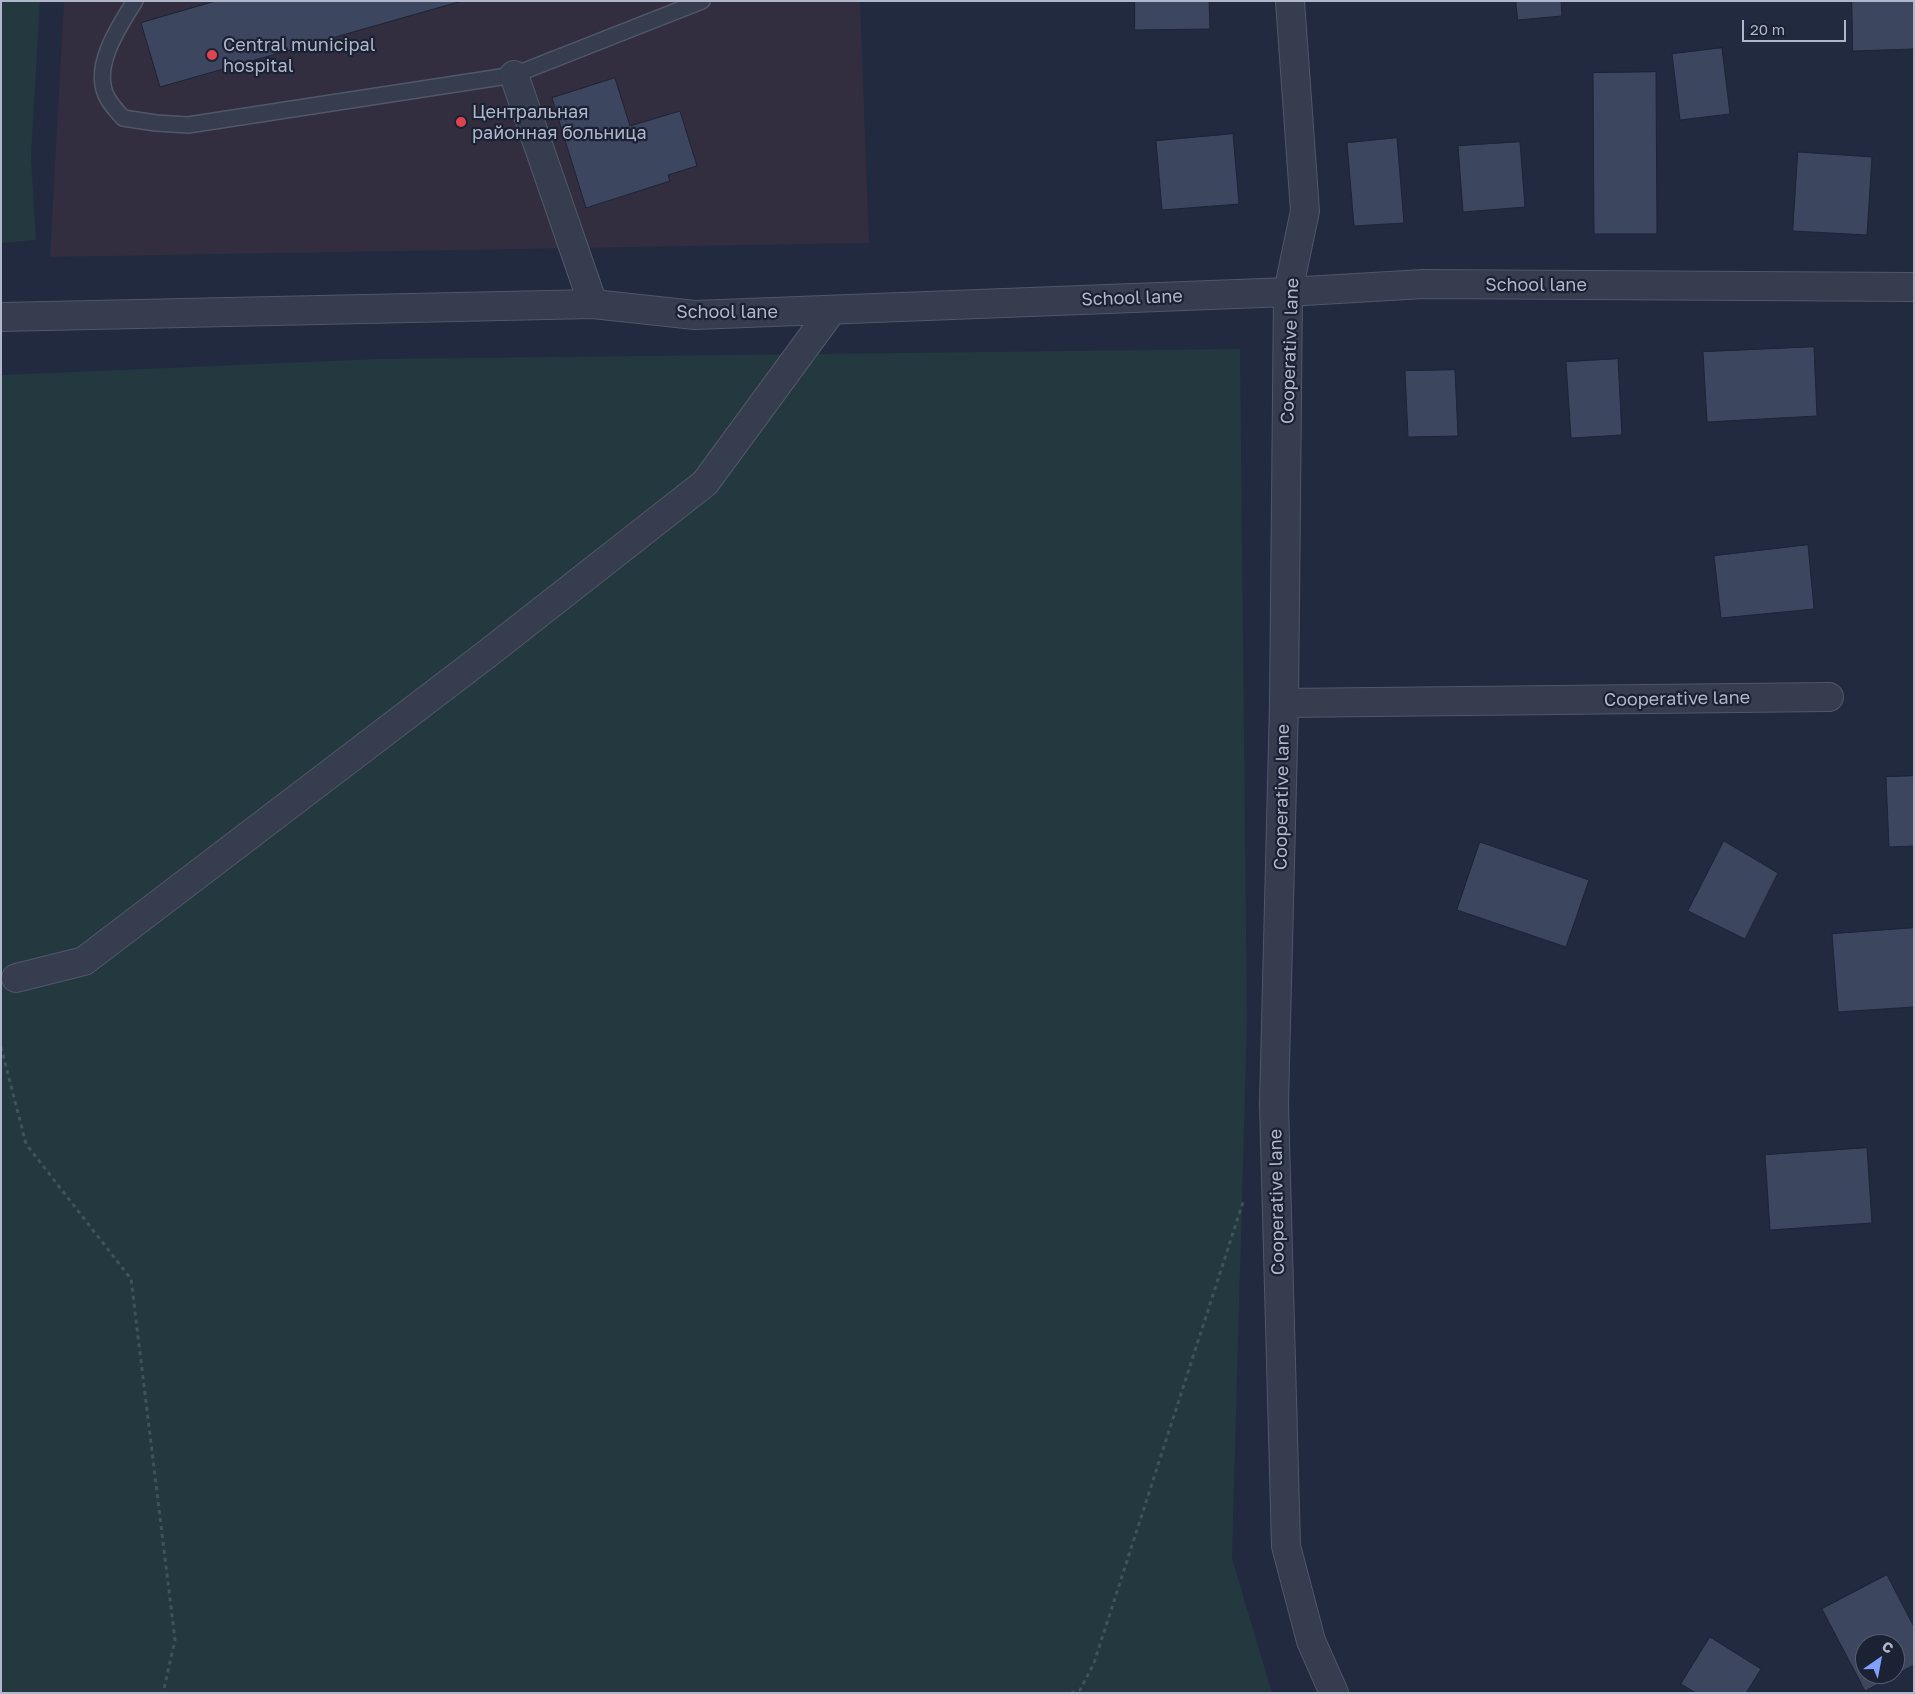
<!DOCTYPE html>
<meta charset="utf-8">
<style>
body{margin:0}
#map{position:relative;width:1915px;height:1694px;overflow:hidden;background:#212a3e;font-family:"Golos Text",sans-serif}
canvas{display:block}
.frame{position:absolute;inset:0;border:2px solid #b1b7ca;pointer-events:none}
.north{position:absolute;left:1855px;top:1634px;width:50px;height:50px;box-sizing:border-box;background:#1b2233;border:1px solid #575e6f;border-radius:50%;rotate:33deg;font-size:14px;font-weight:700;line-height:20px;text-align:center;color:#b1b7ca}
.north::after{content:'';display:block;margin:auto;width:18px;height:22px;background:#81a1ff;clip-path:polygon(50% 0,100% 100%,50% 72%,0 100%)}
.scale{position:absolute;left:1742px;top:20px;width:104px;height:22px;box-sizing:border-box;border:2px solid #b1b7ca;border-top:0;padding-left:6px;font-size:15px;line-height:18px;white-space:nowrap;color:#b1b7ca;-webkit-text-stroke:4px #1b2233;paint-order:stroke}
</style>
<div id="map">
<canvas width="1915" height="1694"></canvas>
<div class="frame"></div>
<div class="north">С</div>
<div class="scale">20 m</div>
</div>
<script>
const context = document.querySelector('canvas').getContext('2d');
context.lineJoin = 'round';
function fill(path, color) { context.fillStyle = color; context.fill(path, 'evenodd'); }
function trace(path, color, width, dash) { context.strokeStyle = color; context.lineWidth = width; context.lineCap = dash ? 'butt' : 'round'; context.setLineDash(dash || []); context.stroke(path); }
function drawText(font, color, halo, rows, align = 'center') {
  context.font = font + ' "Golos Text",sans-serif'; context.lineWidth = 4.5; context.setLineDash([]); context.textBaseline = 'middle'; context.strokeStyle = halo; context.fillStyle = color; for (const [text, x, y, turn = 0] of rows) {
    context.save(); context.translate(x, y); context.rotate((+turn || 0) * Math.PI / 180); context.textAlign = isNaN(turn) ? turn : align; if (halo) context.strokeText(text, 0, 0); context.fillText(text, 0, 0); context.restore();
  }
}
fill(new Path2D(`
 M64 1H860L869 243 50 257Z`), '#322e3f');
fill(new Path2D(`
 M1 1H40L31 157 36 240 1 243Z
 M1240 349 1247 1022 1232 1558 1272 1693H1V375L378 359Z`), '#23383f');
const building = new Path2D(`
 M216 1H462L160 87 141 23Z
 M1135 1H1209L1210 29 1135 30Z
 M1516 1H1561L1562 16 1518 20Z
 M1852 1H1914V49L1853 51Z
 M1722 48 1730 114 1680 120 1672 54Z
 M1656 72 1657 234H1594L1593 73Z
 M615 78 630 126 680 111 697 166 668 175 670 181 586 208 552 98Z
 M1233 134 1239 204 1162 210 1156 141Z
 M1397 138 1404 223 1354 226 1347 143Z
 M1520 142 1525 207 1463 212 1458 146Z
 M1798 152 1872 157 1867 235 1793 231Z
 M1814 347 1817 416 1707 422 1703 352Z
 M1618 359 1622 435 1571 438 1566 362Z
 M1455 370 1458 436 1408 437 1405 371Z
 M1808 545 1814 609 1721 618 1714 556Z
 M1914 776V846L1889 847 1886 777Z
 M1724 841 1778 873 1745 939 1688 911Z
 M1480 842 1589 880 1566 947 1457 910Z
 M1914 928V1007L1838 1012 1832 934Z
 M1867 1148 1872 1223 1770 1230 1765 1155Z
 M1887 1575 1914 1627V1665L1865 1691 1822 1609ZM1865 1644H1895V1674H1865Z
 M1710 1637 1761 1669 1746 1693H1696L1681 1684Z`);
fill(building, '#3d465f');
trace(building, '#1d2435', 1);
const lane = new Path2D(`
 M135 1C119 26 90 69 108 99 112 106 118 112 123 118L156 123 188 125 514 75 702 1`);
const street = new Path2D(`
 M1290 1 1305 211 1288 292 1284 703 1274 1104 1286 1546 1311 1641 1334 1693
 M514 75 593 304 695 315 1288 292 1423 284 1914 287
 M1 317 593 304
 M1284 703 1829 697
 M16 978 84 961 487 654 705 483 832 310`);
trace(lane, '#515769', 18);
trace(street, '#515769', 30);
trace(new Path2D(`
 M1 1047 26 1144 131 1279 175 1640 163 1693
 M1071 1693 1080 1690 1094 1663 1243 1202`), '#3e5459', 3, [4, 4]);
trace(lane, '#363d4e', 15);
trace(street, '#363d4e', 28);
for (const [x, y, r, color] of [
 [212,55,6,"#e0444e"],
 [461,122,6,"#e0444e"]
]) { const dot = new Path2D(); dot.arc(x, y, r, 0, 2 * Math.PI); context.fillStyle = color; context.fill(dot); trace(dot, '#1b2233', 2); }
drawText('18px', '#b1b7ca', '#1b2233', [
 ["Central municipal",223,45],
 ["hospital",223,66],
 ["Центральная",472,112],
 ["районная больница",472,133]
], 'left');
drawText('18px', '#b1b7ca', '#1b2233', [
 ["School lane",1536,285],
 ["School lane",1132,298,-2],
 ["School lane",727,312],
 ["Cooperative lane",1290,351,-88],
 ["Cooperative lane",1677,699,-1],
 ["Cooperative lane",1282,797,-89],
 ["Cooperative lane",1277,1202,-91]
]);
</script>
